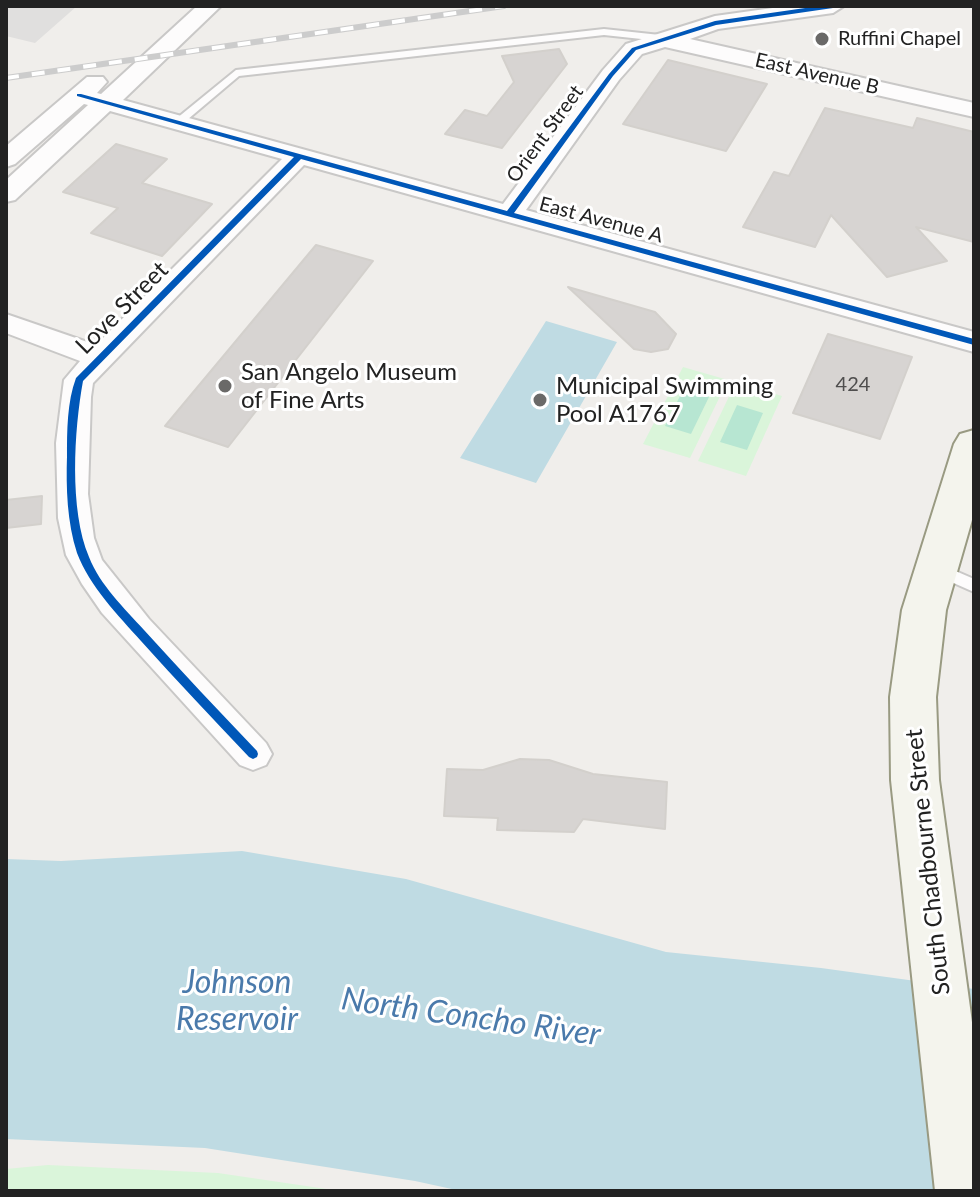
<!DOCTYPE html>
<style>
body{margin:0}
#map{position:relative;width:980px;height:1197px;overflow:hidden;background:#f0eeeb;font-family:Lato,sans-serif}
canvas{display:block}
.frame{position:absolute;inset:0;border:8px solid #222;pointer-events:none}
</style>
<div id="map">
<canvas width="980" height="1197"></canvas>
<div class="frame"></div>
</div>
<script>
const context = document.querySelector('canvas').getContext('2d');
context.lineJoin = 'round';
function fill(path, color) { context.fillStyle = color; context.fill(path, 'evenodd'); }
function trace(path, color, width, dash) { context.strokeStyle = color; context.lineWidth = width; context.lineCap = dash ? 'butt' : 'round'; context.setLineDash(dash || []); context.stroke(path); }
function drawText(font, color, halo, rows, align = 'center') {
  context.font = font + ' Lato,sans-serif'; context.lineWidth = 6; context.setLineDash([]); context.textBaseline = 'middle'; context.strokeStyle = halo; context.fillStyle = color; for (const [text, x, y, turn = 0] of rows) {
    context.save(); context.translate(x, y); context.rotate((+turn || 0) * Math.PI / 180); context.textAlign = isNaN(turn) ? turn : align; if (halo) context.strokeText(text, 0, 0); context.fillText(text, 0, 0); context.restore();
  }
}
fill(new Path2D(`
 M683 367 728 380 690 458 643 444Z
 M736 382 782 396 746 476 698 461Z
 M48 1165 218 1173 340 1191H6V1169Z`), '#daf5da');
fill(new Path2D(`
 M683 390 709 397 691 434 665 426Z
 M737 405 763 413 747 450 720 442Z`), '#b7e6d2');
fill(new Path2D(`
 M6 6H77L35 43 6 36Z`), '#e0dfde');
fill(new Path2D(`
 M546 321 617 342 536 483 460 458Z
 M242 851 406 879 666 952 821 968 974 989V1191H461L415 1181 205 1148 6 1139V859L61 861Z`), '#bfdbe3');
const building = new Path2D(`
 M559 49 567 64 502 148 445 134 465 110 487 116 514 82 502 56Z
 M668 60 767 84 726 151 623 124Z
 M825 108 913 128 917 118 974 132V242L916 227 947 261 887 277 831 215 815 247 743 227 774 172 789 176Z
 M116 144 167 159 142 183 212 204 162 256 91 233 118 208 63 192Z
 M316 245 373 261 228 447 165 426Z
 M568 287 655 312 676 334 668 349 651 352 634 349Z
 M828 334 912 357 880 439 793 413Z
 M42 496 41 524 6 528V500Z
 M520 759 549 760 593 774 667 782 665 829 583 819 574 832 497 830 498 818 444 816 447 769 483 770Z`);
fill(building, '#d7d4d2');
trace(building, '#d3d0cc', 2);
const service = new Path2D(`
 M604 29 660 35 665 38 660 41 604 35 239 76 181 125 171 123 236 70Z
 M937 563 974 579V592L931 573 929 569 931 565Z`);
const minor = new Path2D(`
 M197 6H221L123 100 503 204 603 70 626 44 715 16 787 6H844L833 13 718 29 690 39 974 103V117L665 47 642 54 619 80 526 210 974 332V352L304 165 93 383 91 397 88 494 94 538 102 560 149 619 266 743 272 754 266 765 253 770 240 765 102 613 82 584 66 555 58 518 56 443 64 380 80 361 6 333V314L96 345 282 159 110 111 15 200 6 202V180L88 105 84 104 15 164 6 167V146L87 77H103L107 82 97 93 101 94Z`);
const secondary = new Path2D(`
 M974 430V513L946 610 936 697 939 780 974 1037V1191H935L891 780 890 697 902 610 954 444 960 434Z`);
trace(service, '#c9c8c7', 4);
trace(minor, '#c9c8c7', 4);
trace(secondary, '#999a82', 4);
fill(service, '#fdfcfc');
fill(minor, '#fdfcfc');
fill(secondary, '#f4f4ed');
const rail = new Path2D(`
 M6 78 504 6`);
trace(rail, '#ccc', 6);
trace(rail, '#fff', 4, [13]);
fill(new Path2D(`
 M819 6H836L833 8 716 25 636 50 613 76 514 213 974 339V345L301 159 83 381C74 430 69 510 89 557 100 585 124 608 144 630 181 671 219 711 257 751L258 754 257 757 253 759 249 757C213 719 177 681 141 641 118 615 90 587 77 553 67 522 66 488 67 456 67 431 67 402 76 378L294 157 77 96V94H81L507 211 609 74 632 48 715 21Z`), '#0057b8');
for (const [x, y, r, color] of [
 [822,39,8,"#6a6968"],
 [225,386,8,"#6a6968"],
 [540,400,8,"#6a6968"]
]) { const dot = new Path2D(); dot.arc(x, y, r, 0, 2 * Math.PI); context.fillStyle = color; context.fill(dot); trace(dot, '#fff', 3); }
drawText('20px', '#222', '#fff', [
 ["Ruffini Chapel",838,39]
], 'left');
drawText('20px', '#222', '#fff', [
 ["East Avenue B",817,74,13],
 ["Orient Street",545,134,-54],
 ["East Avenue A",601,220,15]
]);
drawText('20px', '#4f4e4e', null, [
 ["424",853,385]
]);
drawText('24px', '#222', '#fff', [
 ["Love Street",122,308,-45],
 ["South Chadbourne Street",928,862,-96]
]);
drawText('24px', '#222', '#fff', [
 ["San Angelo Museum",241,372],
 ["of Fine Arts",241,400],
 ["Municipal Swimming",556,386],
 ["Pool A1767",556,414]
], 'left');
drawText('italic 32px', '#4a7aab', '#fff', [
 ["Johnson",237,983],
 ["Reservoir",237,1020],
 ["North Concho River",471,1017,8]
]);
</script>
